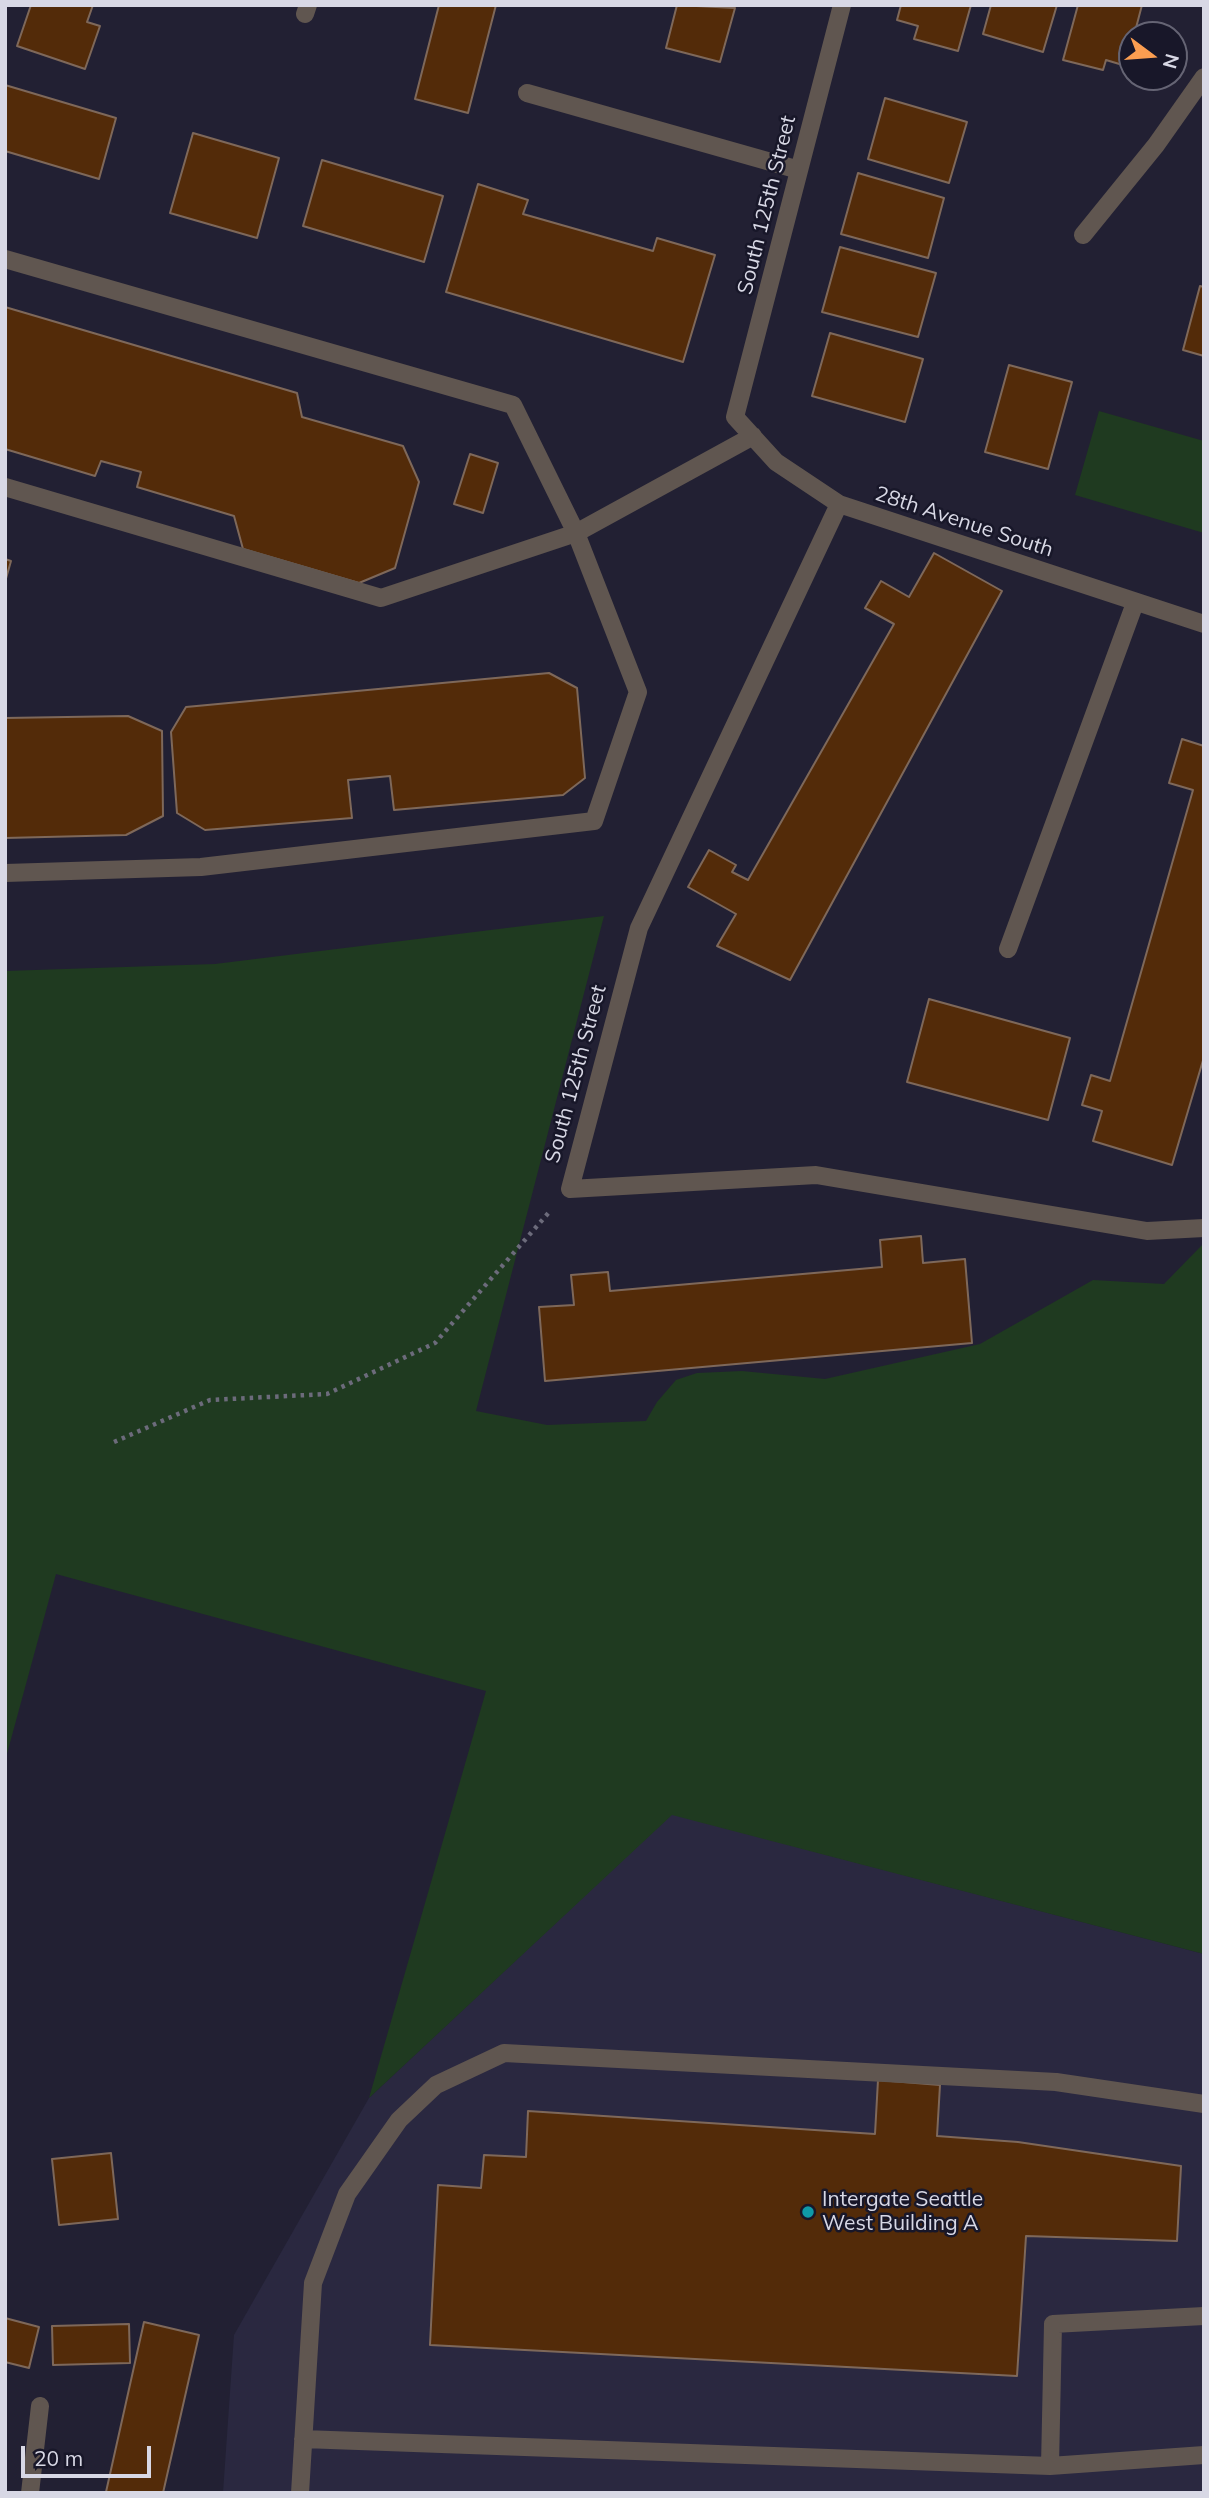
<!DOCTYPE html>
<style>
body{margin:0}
#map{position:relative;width:1209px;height:2498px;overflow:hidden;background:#222033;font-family:Mulish,sans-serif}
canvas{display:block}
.frame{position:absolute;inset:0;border:7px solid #d8d8e5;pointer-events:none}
.north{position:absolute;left:1118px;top:21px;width:70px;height:70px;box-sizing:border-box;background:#181729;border:2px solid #656474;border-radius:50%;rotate:106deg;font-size:19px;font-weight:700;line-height:28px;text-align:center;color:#d8d8e5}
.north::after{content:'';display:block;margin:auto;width:24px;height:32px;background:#fb9e51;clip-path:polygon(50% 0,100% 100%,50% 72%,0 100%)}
.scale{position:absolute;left:21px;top:2446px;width:130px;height:32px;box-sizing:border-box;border:4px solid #d8d8e5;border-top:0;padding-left:9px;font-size:21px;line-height:24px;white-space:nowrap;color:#d8d8e5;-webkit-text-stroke:5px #181729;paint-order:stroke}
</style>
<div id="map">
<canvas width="1209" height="2498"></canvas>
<div class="frame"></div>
<div class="north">N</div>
<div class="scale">20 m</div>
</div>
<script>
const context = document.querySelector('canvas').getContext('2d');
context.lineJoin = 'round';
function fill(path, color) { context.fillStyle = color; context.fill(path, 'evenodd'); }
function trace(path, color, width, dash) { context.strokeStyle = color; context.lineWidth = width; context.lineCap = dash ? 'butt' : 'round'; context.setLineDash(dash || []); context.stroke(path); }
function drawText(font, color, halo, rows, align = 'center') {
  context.font = font + ' Mulish,sans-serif'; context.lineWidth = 5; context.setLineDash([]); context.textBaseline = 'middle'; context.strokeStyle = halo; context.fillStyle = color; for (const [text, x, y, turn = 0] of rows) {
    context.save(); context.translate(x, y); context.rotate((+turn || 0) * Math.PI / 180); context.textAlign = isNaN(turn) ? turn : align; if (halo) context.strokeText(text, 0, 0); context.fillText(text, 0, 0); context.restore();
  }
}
fill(new Path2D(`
 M672 1814 1204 1954V2493H223L234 2335 369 2098Z`), '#2a2840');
fill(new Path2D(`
 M1099 411 1204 441V533L1075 495Z
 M604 916 476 1411 547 1425 646 1421 657 1402 676 1380 697 1373 742 1371 825 1379 980 1344 1093 1280 1164 1284 1204 1243V1954L672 1815 369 2098 486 1691 56 1574 5 1761V971L215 964Z`), '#1f3a20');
const building = new Path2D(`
 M31 5H93L87 22 100 26 85 69 17 46Z
 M439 5H496L468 113 415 99Z
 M677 5 735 8 720 62 666 48Z
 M901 5H971L958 51 914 39 918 26 897 20Z
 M991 5H1057L1043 52 983 34Z
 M1078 5H1142L1126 66 1106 60 1103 70 1063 60Z
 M5 85 116 118 99 179 5 151Z
 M885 98 967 122 949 183 868 159Z
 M193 133 279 158 257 238 170 213Z
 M322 160 443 196 424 262 303 226Z
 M858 173 944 198 928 258 841 234Z
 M478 184 528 200 523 214 653 251 657 238 715 255 683 362 446 292Z
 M840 247 936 273 918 337 822 312Z
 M1200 286 1204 287V356L1183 350Z
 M5 307 297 393 302 417 403 446 419 482 395 568 359 583 243 549 234 516 137 487 141 472 101 461 95 476 5 449Z
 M830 333 923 359 905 422 812 396Z
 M1009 365 1072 382 1048 469 985 452Z
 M470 454 498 463 483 513 454 504Z
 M934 553 1002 591 790 980 717 946 736 914 688 887 709 850 736 865 732 872 748 880 894 624 865 608 881 581 909 597Z
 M5 559 11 561 5 582Z
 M549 673 577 688 585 778 563 795 394 810 390 776 348 780 352 818 205 830 177 813 171 732 186 707Z
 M128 716 162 731 163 816 126 835 5 838V718Z
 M1182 739 1204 746V1057L1172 1165 1093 1141 1102 1111 1082 1105 1091 1075 1110 1081 1193 790 1169 783Z
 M929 999 1070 1038 1048 1120 907 1082Z
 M921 1236 923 1263 965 1259 972 1343 545 1381 539 1307 574 1305 571 1275 608 1272 610 1291 882 1267 880 1240Z
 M878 2080 940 2085 937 2136 1018 2142 1181 2166 1177 2241 1026 2236 1017 2376 430 2345 438 2185 481 2188 484 2155 526 2157 528 2111 875 2134Z
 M111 2153 118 2219 59 2225 52 2159Z
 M5 2318 39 2327 29 2368 5 2362Z
 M144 2322 199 2335 163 2493H111L106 2492Z
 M129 2324 130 2363 53 2365 52 2326Z`);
fill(building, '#532b09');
trace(building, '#7e685a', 2);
trace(new Path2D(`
 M114 1442 210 1400 327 1394 435 1343 551 1210`), '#6c6b7b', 4.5, [3.5, 5]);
trace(new Path2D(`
 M842 5 735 417 776 462 839 504 1204 624
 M305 14 308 5
 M527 93 799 170
 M1083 235 1156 145 1204 77
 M5 259 513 405 576 533 638 692 594 821 201 867 5 873
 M5 487 381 598 576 533 753 436
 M839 504 639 928 570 1189 816 1175 1147 1231 1204 1228
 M1008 949 1135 603
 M303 2439 1050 2466 1204 2455
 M1050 2466 1053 2324 1204 2316
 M30 2493 40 2406
 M300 2493 313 2283 347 2194 399 2120 436 2085 504 2053 1056 2082 1204 2104`), '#605650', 18);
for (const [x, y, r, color] of [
 [808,2212,7,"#0f9aa8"]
]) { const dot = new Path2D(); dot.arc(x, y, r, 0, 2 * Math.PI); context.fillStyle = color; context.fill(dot); trace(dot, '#181729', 2.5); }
drawText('21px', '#d8d8e5', '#181729', [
 ["South 125th Street",767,205,-76],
 ["28th Avenue South",964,522,18],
 ["South 125th Street",576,1074,-75]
]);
drawText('21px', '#d8d8e5', '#181729', [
 ["Intergate Seattle",822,2200],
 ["West Building A",822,2224]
], 'left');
</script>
